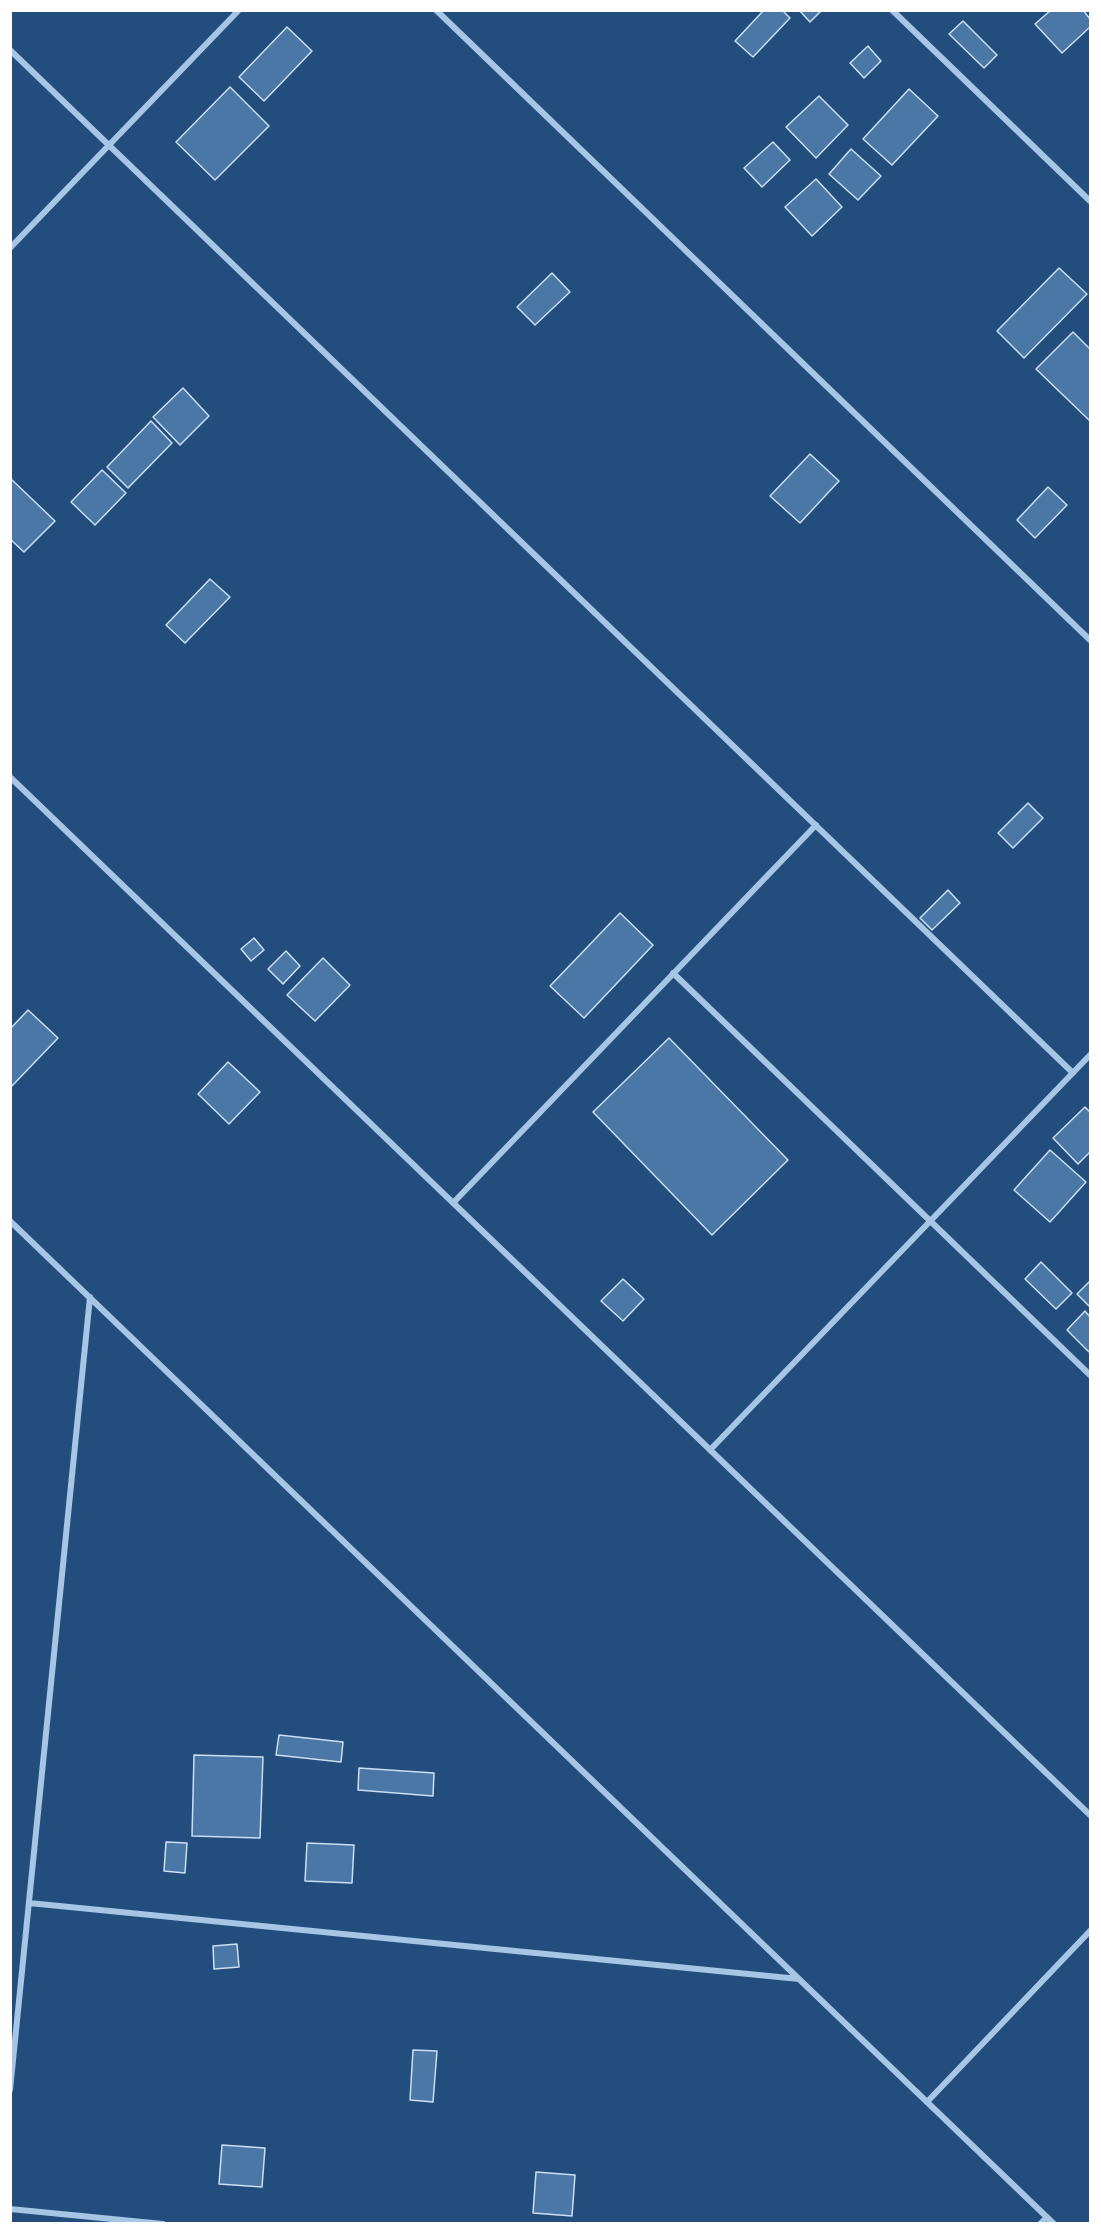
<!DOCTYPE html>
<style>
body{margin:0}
#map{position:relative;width:1101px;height:2234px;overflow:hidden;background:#234d7d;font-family:Mulish,sans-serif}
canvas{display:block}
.frame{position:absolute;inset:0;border:12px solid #fff;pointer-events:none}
</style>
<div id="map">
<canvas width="1101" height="2234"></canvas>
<div class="frame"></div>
</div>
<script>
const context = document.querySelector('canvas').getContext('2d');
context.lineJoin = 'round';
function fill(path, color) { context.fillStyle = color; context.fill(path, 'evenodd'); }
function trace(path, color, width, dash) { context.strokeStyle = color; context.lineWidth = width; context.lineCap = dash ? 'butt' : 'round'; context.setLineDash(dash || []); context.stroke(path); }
const building = new Path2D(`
 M764 10H782L790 18 753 57 735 41Z
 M799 10H822L810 22Z
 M1051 10H1083L1090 19V27L1062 53 1035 24Z
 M963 21 997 55 984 68 949 34Z
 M287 27 312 51 264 101 239 77Z
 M868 46 881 61 864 78 850 63Z
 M230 87 269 126 215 180 176 142Z
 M909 89 938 116 892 165 863 139Z
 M819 96 848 125 816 158 786 127Z
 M773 142 790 160 762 187 744 168Z
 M851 149 881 176 858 200 829 174Z
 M816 179 842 207 812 236 785 207Z
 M1059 268 1087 294 1024 358 997 331Z
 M552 273 570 292 535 325 517 307Z
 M1073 332 1090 349V421L1036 369Z
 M183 388 209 416 180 445 153 417Z
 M151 421 172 443 128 488 107 467Z
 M810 454 839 481 800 523 770 496Z
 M102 470 126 493 95 525 71 502Z
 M10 478 55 521 24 552 10 539Z
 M1048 487 1067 505 1035 538 1017 520Z
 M210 579 230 597 185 643 166 625Z
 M1028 803 1043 818 1013 848 998 833Z
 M948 890 960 903 932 930 920 918Z
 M620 913 653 945 584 1018 550 986Z
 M254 938 264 950 251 961 241 949Z
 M286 951 300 966 283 984 268 969Z
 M323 958 350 985 315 1021 287 995Z
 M28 1010 58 1038 10 1088V1029Z
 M669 1038 788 1160 712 1235 593 1112Z
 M228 1062 260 1092 229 1124 198 1094Z
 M1085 1107 1090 1112V1152L1078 1164 1053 1138Z
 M1050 1150 1086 1182 1050 1222 1014 1190Z
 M1041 1262 1072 1293 1056 1309 1025 1279Z
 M623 1279 644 1299 623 1321 601 1301Z
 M1090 1281V1307L1077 1294Z
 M1085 1311 1090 1317V1353L1067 1330Z
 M279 1735 343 1742 341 1762 276 1755Z
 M194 1755 263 1757 260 1838 192 1836Z
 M359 1768 434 1773 433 1796 358 1790Z
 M166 1842 187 1843 185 1873 164 1871Z
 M307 1843 354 1845 352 1883 305 1881Z
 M237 1944 239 1967 214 1969 213 1946Z
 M413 2050 437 2051 433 2102 410 2100Z
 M222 2145 265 2148 262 2187 219 2184Z
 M536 2172 575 2175 572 2216 533 2213Z`);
fill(building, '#4b77a6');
trace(building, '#cadff4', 1.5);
trace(new Path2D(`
 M436 10 1090 640
 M892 10 1090 201
 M10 50 1073 1073
 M10 248 239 10
 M10 777 1090 1815
 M673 973 1090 1375
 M453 1203 816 825
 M10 1221 1054 2224
 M710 1450 1090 1055
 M29 1903 799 1979
 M10 2090 90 1297
 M927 2102 1090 1931
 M10 2209 163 2224
 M1040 2224 1047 2217`), '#a7c5e5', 6);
</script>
